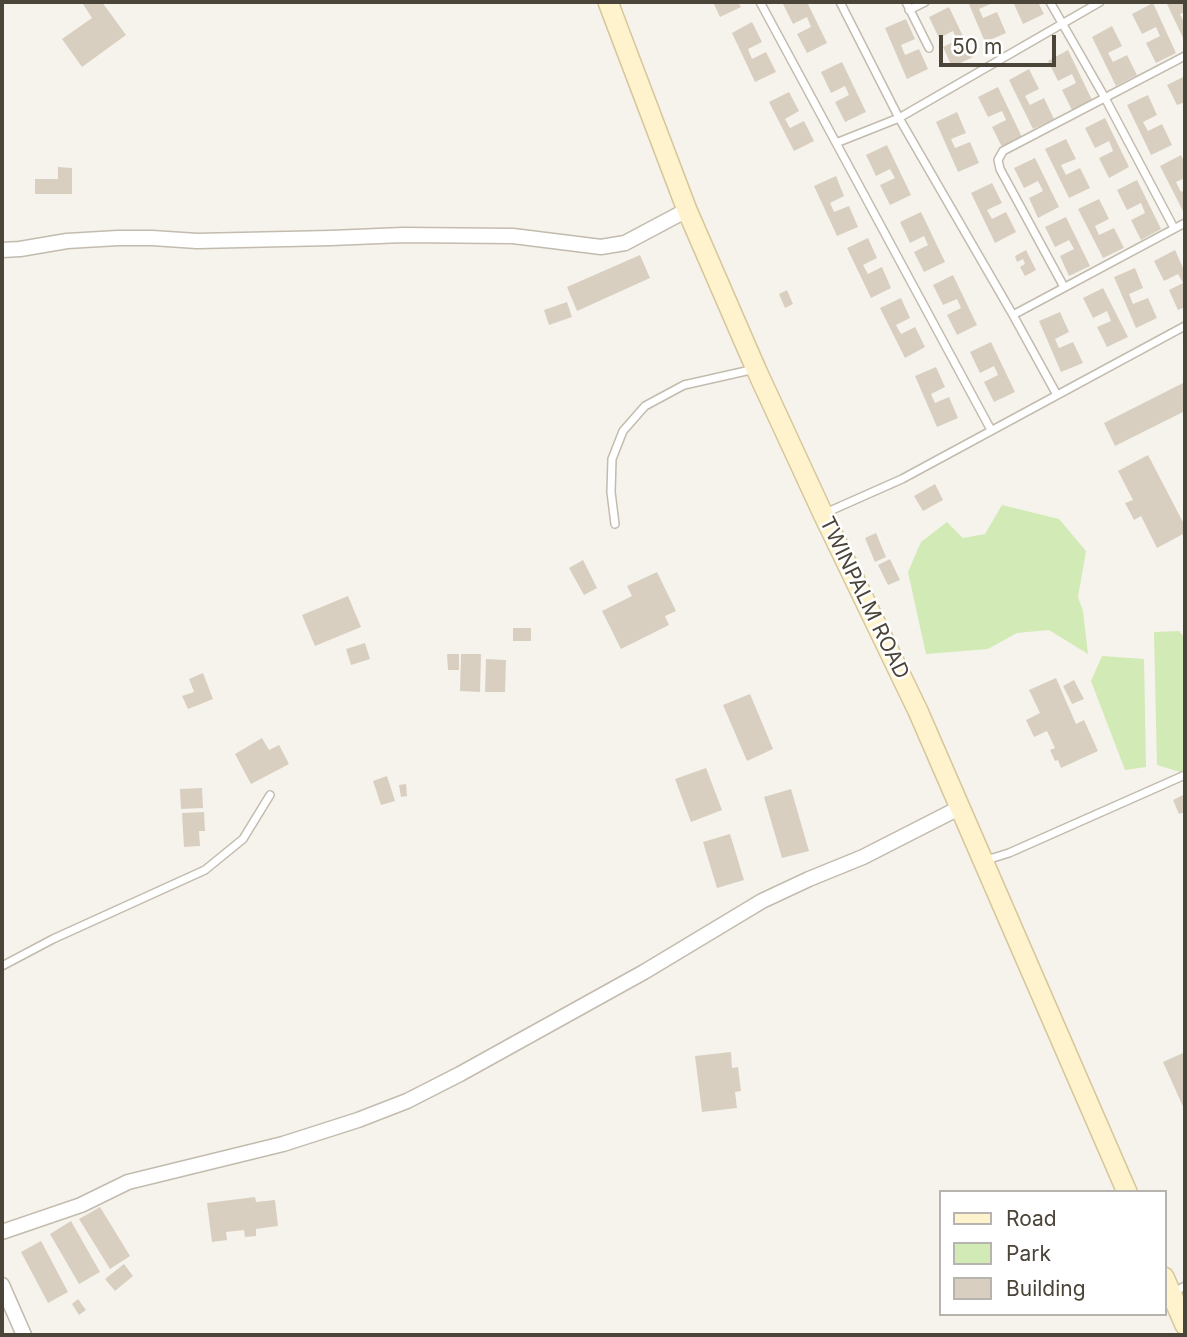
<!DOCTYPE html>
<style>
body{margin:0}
#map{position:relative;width:1187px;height:1337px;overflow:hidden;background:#f6f3ec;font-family:Inter,sans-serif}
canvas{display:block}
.frame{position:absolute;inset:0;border:4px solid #4b4439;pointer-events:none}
.legend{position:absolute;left:939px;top:1190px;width:228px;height:126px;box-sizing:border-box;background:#fff;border:2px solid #b7b4b0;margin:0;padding:9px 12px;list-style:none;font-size:21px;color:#4b4439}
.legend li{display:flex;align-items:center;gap:14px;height:35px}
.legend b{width:35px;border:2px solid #b7b4b0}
.scale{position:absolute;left:939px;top:35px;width:117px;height:32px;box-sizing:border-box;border:4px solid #4b4439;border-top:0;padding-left:9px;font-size:21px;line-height:24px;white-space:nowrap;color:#4b4439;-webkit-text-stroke:5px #fff;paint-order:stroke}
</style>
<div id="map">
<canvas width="1187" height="1337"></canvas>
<div class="frame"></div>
<ul class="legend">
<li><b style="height:9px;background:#fff3cd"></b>Road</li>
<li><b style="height:19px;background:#d2eab5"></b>Park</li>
<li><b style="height:19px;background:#d8cfc1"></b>Building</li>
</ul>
<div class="scale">50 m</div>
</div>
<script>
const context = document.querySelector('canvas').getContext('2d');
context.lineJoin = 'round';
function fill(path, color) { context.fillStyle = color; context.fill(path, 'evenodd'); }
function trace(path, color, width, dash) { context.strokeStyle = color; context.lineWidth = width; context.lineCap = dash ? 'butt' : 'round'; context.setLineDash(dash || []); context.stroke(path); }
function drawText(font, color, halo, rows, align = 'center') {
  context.font = font + ' Inter,sans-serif'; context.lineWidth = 5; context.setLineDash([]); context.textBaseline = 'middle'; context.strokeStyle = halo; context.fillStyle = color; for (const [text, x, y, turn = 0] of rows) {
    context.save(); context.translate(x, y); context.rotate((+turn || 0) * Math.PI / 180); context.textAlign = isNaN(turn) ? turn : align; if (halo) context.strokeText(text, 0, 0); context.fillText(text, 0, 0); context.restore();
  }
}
fill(new Path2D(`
 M1002 505 1059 519 1086 551 1078 597 1083 611 1088 654 1049 630 1017 633 988 649 926 654 908 572 921 542 947 522 963 538 985 534Z
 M1179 631 1185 638V769L1180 772 1157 765 1154 632Z
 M1102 656 1144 659 1146 767 1125 770 1091 681Z`), '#d2eab5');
fill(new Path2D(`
 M86 2H102L126 35 82 67 62 39 92 18 83 4Z
 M713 2H738L741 7 720 17Z
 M787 2H807L827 43 807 53 797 34 811 27 807 17 793 24 783 4Z
 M968 2H995L979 9 983 18 997 12 1006 33 985 42Z
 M1019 2H1038L1044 14 1023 24 1014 4Z
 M1166 2H1185V12L1180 14 1185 24V42Z
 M1153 3 1176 53 1156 63 1146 43 1160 36 1156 27 1142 34 1132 14Z
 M949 7 973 57 952 67 943 47 957 40 953 31 939 38 929 17Z
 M906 19 915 39 901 45 905 55 919 49 928 69 907 79 885 28Z
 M752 22 762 42 748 49 752 59 766 52 776 72 755 82 732 33Z
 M1112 26 1122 46 1108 53 1113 62 1127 55 1137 75 1116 86 1092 37Z
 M1068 50 1092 100 1072 110 1062 90 1076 83 1072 74 1058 81 1048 61Z
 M842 62 866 112 845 122 835 102 849 95 845 86 831 93 821 72Z
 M1029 69 1039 89 1025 96 1030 105 1044 98 1054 119 1033 129 1009 80Z
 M1185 76V102L1177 105 1167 85Z
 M998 87 1022 137 1002 147 992 127 1006 120 1002 111 988 117 978 97Z
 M789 92 799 111 785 119 790 128 804 121 814 141 794 151 769 102Z
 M1148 95 1157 115 1143 122 1148 131 1162 124 1172 145 1151 155 1127 105Z
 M957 112 966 133 951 139 955 148 970 142 979 163 958 172 936 122Z
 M1105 118 1129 167 1109 178 1099 158 1113 151 1109 141 1095 148 1085 128Z
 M1066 139 1076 159 1061 165 1066 175 1080 168 1090 188 1069 198 1045 149Z
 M887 145 911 195 890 205 880 185 895 178 890 169 876 176 866 155Z
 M1181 155 1185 164V178L1176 182 1181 192 1185 190V215L1160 166Z
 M1035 158 1059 207 1038 218 1029 198 1043 191 1038 181 1024 188 1014 168Z
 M58 167 72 168V194H35V179H58Z
 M836 176 844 196 830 203 834 212 849 206 858 227 837 236 814 186Z
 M1137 180 1161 229 1141 240 1131 220 1145 213 1141 203 1127 210 1117 190Z
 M992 183 1002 203 987 210 992 219 1006 212 1016 232 995 243 971 193Z
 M1099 199 1109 219 1095 226 1099 235 1114 228 1124 248 1103 258 1078 209Z
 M921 212 945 262 924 272 914 252 928 245 924 236 910 243 900 222Z
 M1066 217 1090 266 1069 276 1060 256 1074 249 1069 240 1055 247 1045 227Z
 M868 238 877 258 863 265 868 274 882 267 891 288 871 298 847 248Z
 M1026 250 1036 270 1025 276 1020 267 1025 264 1023 259 1017 262 1015 256Z
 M1175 250 1185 272V307L1178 310 1169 290 1183 283 1178 274 1164 281 1154 261Z
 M640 255 650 278 577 311 567 287Z
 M1135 268 1143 288 1129 294 1133 304 1148 298 1157 318 1136 328 1114 277Z
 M953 275 977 325 957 335 947 315 961 308 957 299 943 305 933 285Z
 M1103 288 1128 337 1107 347 1097 327 1111 321 1107 311 1093 318 1083 298Z
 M787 290 793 304 785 308 779 294Z
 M901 298 910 318 896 325 901 334 915 327 925 347 905 358 880 308Z
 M567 302 572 317 549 325 544 310Z
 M1060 312 1069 332 1055 339 1059 348 1073 342 1083 363 1061 372 1039 321Z
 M991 342 1015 392 994 402 984 382 998 375 994 366 980 373 970 352Z
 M936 367 945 387 931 394 935 403 949 397 958 418 937 427 915 376Z
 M1185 382V411L1115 446 1104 423Z
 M1148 455 1185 526V533L1157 548 1141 516 1134 520 1125 503 1133 500 1118 471Z
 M935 484 943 500 923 511 914 496Z
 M876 533 886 557 875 562 865 538Z
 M890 559 900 580 888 585 878 565Z
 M583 560 597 588 584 595 569 568Z
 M657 572 676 611 665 616 669 625 621 649 602 611 632 596 627 586Z
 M348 596 361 627 315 646 302 615Z
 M513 628H531V641H513Z
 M365 643 370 659 351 665 346 649Z
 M447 654H459V670H448Z
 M461 654H481L480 692 460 691Z
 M486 659 506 660 505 692H485Z
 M203 673 213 699 188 709 182 696 194 692 189 679Z
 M1056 678 1076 724 1084 720 1098 751 1061 768 1058 760 1055 761 1050 750 1055 748 1047 731 1034 737 1026 720 1040 713 1029 690Z
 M1074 680 1084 699 1072 704 1063 686Z
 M750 694 773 749 747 761 723 705Z
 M262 738 269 750 279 745 289 764 251 784 235 754Z
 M706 768 722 810 691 822 675 779Z
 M387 776 395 801 381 805 373 781Z
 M406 784 407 796 401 797 399 785Z
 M202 788 203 808 181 809 180 789Z
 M791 789 809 851 782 858 764 797Z
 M1185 794V812L1179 814 1173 800Z
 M204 812 205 831H199L200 846 184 847 182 813Z
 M730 834 744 880 717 888 703 842Z
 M731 1052 732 1068 738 1067 741 1091 735 1092 737 1108 702 1112 695 1056Z
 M1185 1052V1111L1163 1062Z
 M255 1197 256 1202 275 1200 278 1226 256 1229V1236L245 1237 244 1230 226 1232 227 1240 212 1242 207 1203Z
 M100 1207 130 1256 110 1269 79 1219Z
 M71 1221 100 1272 79 1284 50 1234Z
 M41 1241 68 1292 48 1303 21 1252Z
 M124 1264 133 1276 115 1291 105 1279Z
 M78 1299 86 1310 79 1315 72 1304Z`), '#d8cfc1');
const lane = new Path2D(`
 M760 2 991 430
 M840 2 899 118 1013 315 1057 395
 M906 2 929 48
 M1050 2 1105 98 1174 228
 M909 10 925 2
 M836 143 899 118 1100 2
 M1064 287 1000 169 998 160 1003 151 1185 56
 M1013 315 1185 223
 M823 514 902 479 1185 326
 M615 524 611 492 612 459 623 431 645 406 684 385 755 369
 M983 861 1009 853 1185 775
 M2 966 53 939 205 870 243 839 270 795
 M1172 1293 1185 1286`);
const street = new Path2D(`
 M2 250 20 249 67 241 118 238H152L197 241 331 238 403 235 513 236 601 247 625 243 687 210
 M2 1232 81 1205 128 1182 283 1144 358 1120 407 1101 460 1074 644 972 762 901 809 879 863 857 961 807
 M2 1285 24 1335`);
const secondary = new Path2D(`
 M608 2 687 210 756 369 823 514 918 711 1127 1192
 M1164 1277 1185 1325`);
trace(lane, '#c2bbae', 10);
trace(street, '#c2bbae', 17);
trace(secondary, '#d6c79b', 22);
trace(lane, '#fff', 7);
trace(street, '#fff', 14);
trace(secondary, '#fff3cd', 19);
drawText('21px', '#4b4439', '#fff', [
 ["TWINPALM ROAD",864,598,64]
]);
</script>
